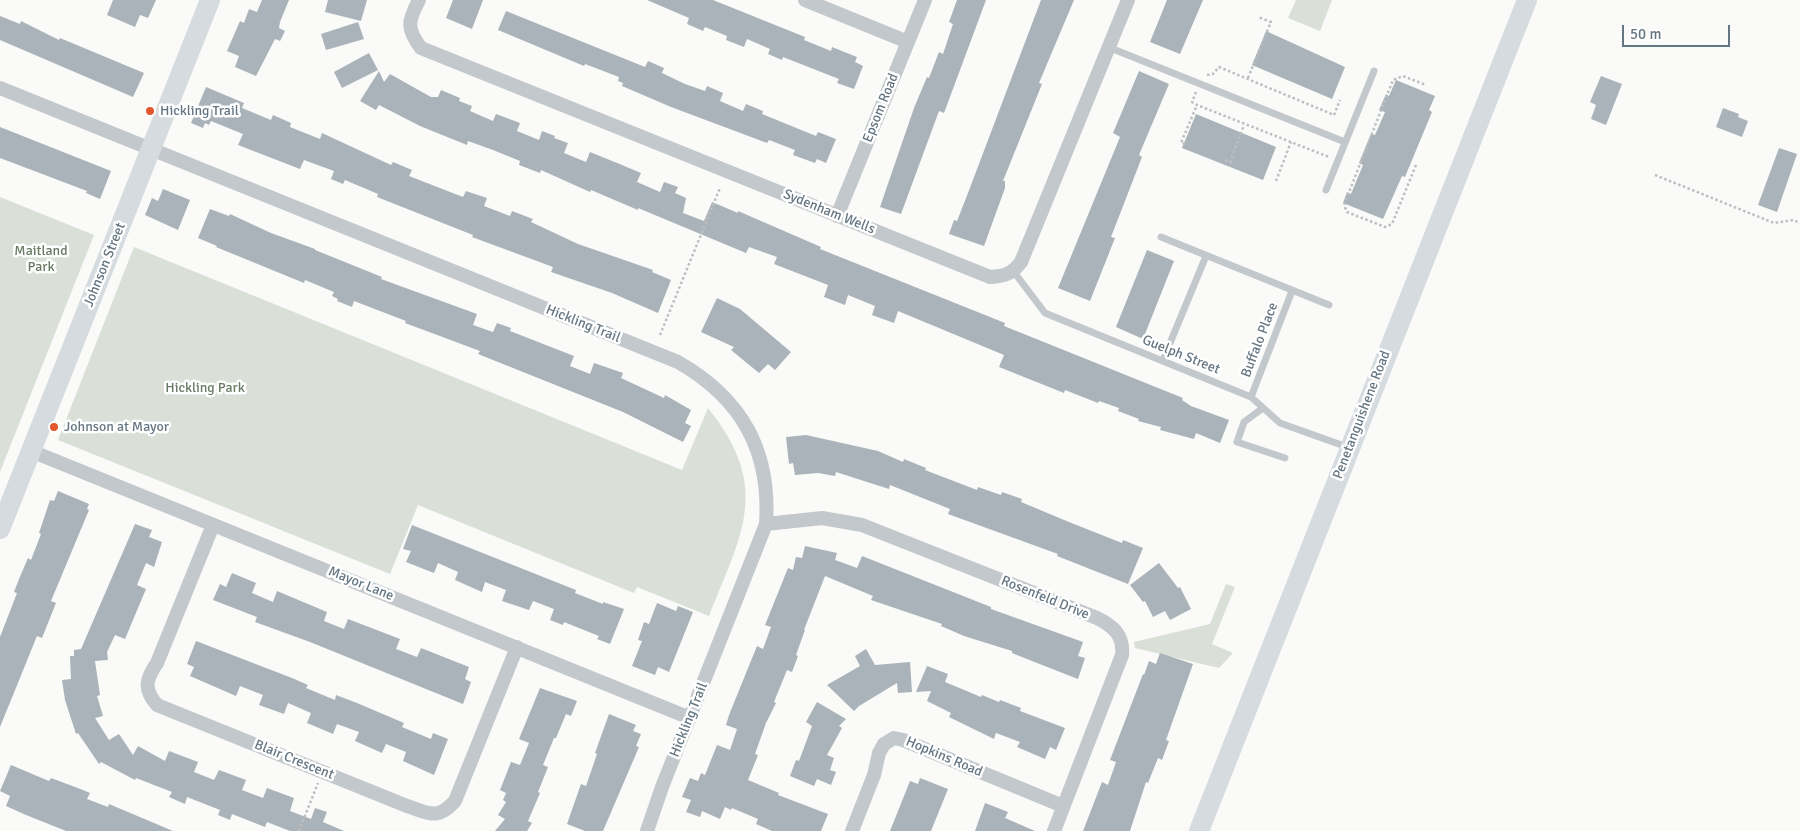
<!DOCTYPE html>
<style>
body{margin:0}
#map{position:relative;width:1800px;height:831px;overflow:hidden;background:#fafaf8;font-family:Signika,sans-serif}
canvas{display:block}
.scale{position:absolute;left:1622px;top:25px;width:108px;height:22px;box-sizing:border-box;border:2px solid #657683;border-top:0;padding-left:6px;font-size:15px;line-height:18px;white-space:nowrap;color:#657683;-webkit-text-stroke:4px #fff;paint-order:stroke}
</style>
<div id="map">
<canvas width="1800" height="831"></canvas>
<div class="scale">50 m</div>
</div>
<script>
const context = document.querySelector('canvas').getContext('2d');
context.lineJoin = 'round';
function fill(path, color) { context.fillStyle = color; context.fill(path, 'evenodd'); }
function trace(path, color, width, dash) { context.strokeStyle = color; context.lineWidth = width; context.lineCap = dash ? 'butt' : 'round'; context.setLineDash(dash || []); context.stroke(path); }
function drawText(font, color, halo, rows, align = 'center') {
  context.font = font + ' Signika,sans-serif'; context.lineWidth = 5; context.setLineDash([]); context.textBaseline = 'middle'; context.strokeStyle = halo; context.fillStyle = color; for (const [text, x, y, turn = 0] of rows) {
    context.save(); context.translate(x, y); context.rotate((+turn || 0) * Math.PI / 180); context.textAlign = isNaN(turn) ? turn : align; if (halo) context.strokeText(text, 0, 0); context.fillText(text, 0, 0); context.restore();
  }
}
fill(new Path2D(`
 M1296 0H1332L1320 31 1288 18Z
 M0 197 94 235 0 472Z
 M134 247 682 470 708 408C772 488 742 533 709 616L637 587 634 593 418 505 390 574 58 440Z
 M1226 584 1235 587 1212 644 1233 653 1219 668 1135 648 1134 642 1210 624Z`), '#dadfd7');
fill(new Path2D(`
 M113 0H156L148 18 140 15 135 27 107 15Z
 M262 0H289L280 22 279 28 285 31 280 41 275 39 256 76 235 67 239 56 227 51 240 21 244 23 249 9 257 12Z
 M328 0H367L361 21 325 12Z
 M453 0H483L472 29 446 18Z
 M647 0H713L805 37 804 40 831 51 832 47 857 57 855 62 863 66 854 89 837 83 839 79 783 57 782 60 768 54 770 49 747 39 744 47 726 40 727 36 705 27 703 31 687 24 689 18Z
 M957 0H986L944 113 939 111 901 214 880 207 914 108 927 77 929 78 939 52 943 54 953 24 949 22Z
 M1041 0H1074L1039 83 1042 84 1003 181H1005V188L984 246 949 234 954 220 957 221 968 193Z
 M1167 0H1203L1180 54 1150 42Z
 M506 11 645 67 648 61 664 68 662 73 685 84 705 91 707 86 723 93 720 101 743 111 746 104 763 111 762 114 816 136 818 132 836 139 826 163 817 159 815 163 793 155 795 150 769 140 767 143 671 107 622 86 623 83 618 81 619 77 585 64 584 66 498 30Z
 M0 16 20 24 21 21 59 40 60 38 144 73 133 97 0 40Z
 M358 22 364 39 326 50 321 34Z
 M1266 31 1345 67 1332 99 1252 65Z
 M369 53 378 70 342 88 334 72Z
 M379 71 384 82 390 74 431 97H438L441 90 460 98 459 101 472 106 470 111 493 121 496 114 520 123 517 131 539 140 542 131 555 136 554 138 568 143 564 153 586 162 590 152 622 165 641 173 637 182 660 192 664 182 678 187 675 193 686 198 683 213 704 221 712 202 738 213V211L821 247 820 249 1005 323 1004 326 1183 398 1182 400 1191 406 1229 420 1220 443 1196 433 1194 439 1160 430 1161 427 1138 421 1139 419 1118 411 1119 408 1099 401 1098 403 1065 390 1064 393 999 367 1004 355 898 311 894 323 872 315 875 306 848 295 845 305 824 297 828 285 774 264 777 257 749 247 746 253 638 208V210L591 190 590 192 541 170 540 173 519 165 520 161 493 150 468 141 467 145 420 126 379 105 376 110 360 101Z
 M1139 71 1169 84 1139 155 1142 157 1111 237 1115 238 1090 301 1058 288 1120 137 1113 133Z
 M1601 76 1622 84 1606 125 1591 119 1596 105 1590 102Z
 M1396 80 1435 96 1429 110 1432 112 1405 177 1402 176 1383 219 1343 203 1347 192 1351 194 1363 165 1359 163 1371 134 1375 135 1385 112 1379 110 1386 94 1389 96Z
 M206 87 244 103 242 108 271 120 273 115 291 123 290 127 320 139 322 133 391 165 393 162 412 170 409 176 463 197 466 191 487 198 484 206 510 216 512 211 533 219 531 222 578 244 653 270 652 272 671 280 658 313 612 293 551 272 553 267 472 237 473 235 377 197 378 194 345 180 343 184 331 179 334 171 304 160 300 169 238 145 243 134 211 121 209 125 205 123 203 128 191 123Z
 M1723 108 1739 114 1738 117 1748 121 1742 137 1716 127Z
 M1196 114 1276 147 1263 180 1182 148Z
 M0 127 111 171 100 199 86 193 87 191 0 158Z
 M1779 148 1797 154 1777 212 1758 205Z
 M163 189 190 200 178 230 145 215 152 198 158 201Z
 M210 209 229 216 230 214 271 233 315 249V250L382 277 381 279 477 314 473 325 493 332 497 323 511 328 510 331 574 356 570 366 590 374 594 363 623 373 621 378 664 398 665 395 691 410 685 423 691 426 683 442 623 412 478 354 480 351 405 323 406 321 354 301 352 307 337 301 338 299 332 296 334 292 305 280 304 283 216 247 217 246 198 238Z
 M1147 250 1174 261 1143 339 1116 327Z
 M717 298 740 309 791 352 775 370 768 364 759 373 731 350 734 347 701 332Z
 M806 435 878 451 903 462 904 459 926 468 925 470 977 490 978 487 1001 495 1002 492 1022 499 1021 502 1069 522 1122 543 1123 540 1143 548 1128 584 1057 556 1058 554 948 514 950 509 890 485 889 489 836 472 835 476 818 473 795 475 793 463 789 464 786 437Z
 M58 491 89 504 87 509 89 510 51 601 56 603 42 638 37 636 0 727V637L17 593 14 592 19 579 28 558 31 560 41 534 39 533 50 500 54 501Z
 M135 524 152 530 149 537 162 542 154 567 146 563 137 585 146 589 125 639 115 635 107 652 108 660 95 661 100 695 97 696 103 716 95 718 109 740 119 734 133 755 138 746 165 761 169 751 198 762 194 772 214 780 219 770 246 780 242 790 263 798 267 788 294 798 290 811 311 819 315 808 327 812 323 822 344 831H290L267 822 265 827 232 814 230 820 218 815 220 810 187 797 185 804 169 797 172 792 136 778 135 780 101 762 99 764 78 733 76 734 65 700 62 680 71 679 70 656H74V650L81 649Z
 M412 525 576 590 575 593 603 604V602L624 609 610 644 597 639 599 636 564 622 563 625 550 620 554 609 533 601 529 610 502 601 506 590 485 582 482 592 455 580 458 572 438 563 434 573 406 562 411 551 403 549Z
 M805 546 837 553 835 560 857 568 862 556 991 607V609L1083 642 1078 656 1085 658 1078 679 1037 663 1012 653V651L964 636 941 626 942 624 871 600 873 596 825 576 804 630H805L796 655 798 656 792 672 787 670 774 702 776 703 766 723 755 754 758 755 748 780 779 793 778 795 828 814 821 831H772L756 824 758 819 732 808 731 810 725 807 720 819 702 811 700 817 686 812 691 800 682 797 690 778 698 781 701 773 705 775 717 745 730 750 737 729 726 725 729 715 757 646 763 649 771 627 765 625 788 568 793 570 796 557 802 558Z
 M1159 563 1178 588 1180 587 1191 609 1170 620 1165 611 1153 617 1145 601 1143 602 1130 585Z
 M232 573 256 583 252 593 273 602 277 591 327 612 324 621 344 629 348 619 400 639 396 649 417 657 421 648 469 667 465 679 471 682 463 704 310 642 255 622 257 617 213 600 220 584 226 587Z
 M657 603 676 611 678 606 693 612 669 672 658 667 655 675 632 666 642 641 638 640 644 622 649 624Z
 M196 641 292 678 308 685 306 688 335 700 336 695 357 703 404 723 402 727 431 739 433 733 448 739 434 775 403 761 406 752 386 744 382 753 355 741 359 732 337 724 333 734 307 723 311 713 288 703 284 714 259 705 263 695 240 686 236 696 190 676 194 667 187 664Z
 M866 649 875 665 910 662 912 692 898 693 897 683 859 706 854 711 827 685 860 666 855 656Z
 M1160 653 1193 664 1166 740 1169 741 1162 760 1158 758 1148 783 1146 782 1130 831H1083L1102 782 1108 785 1116 762 1110 760 1143 674 1144 675 1149 661 1156 664Z
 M927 666 948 674 945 682 981 697 982 695 999 702 1000 700 1021 708 1020 711 1065 728 1056 750 1050 747 1045 759 1017 747 1020 742 996 733 994 739 949 717 951 713 927 701 931 691 916 692Z
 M540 688 577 701 571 716 566 714 556 738H554L543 765 548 767 538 792 540 793 528 821 532 823 527 831H495L505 819 498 815 506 802 503 800 506 793 500 790 511 762 520 765 529 743 519 739Z
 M817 702 846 719 839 726 842 728 827 755 834 758 830 770 836 772 831 785 817 779 814 786 790 776 796 760 799 761 812 726 806 722Z
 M609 714 636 725 633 731 641 734 636 746 639 747 603 831H585L567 824 581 784 586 786 597 754 595 753Z
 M11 765 49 781 51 778 83 790 90 793 87 799 108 807 109 804 173 831H66L26 815 6 806 10 796 0 791Z
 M920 778 948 789 931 831H890L910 781 918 784Z
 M985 803 1008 812 1005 818 1035 831H975Z`), '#aab3b9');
trace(new Path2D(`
 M1207 75 1213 74 1219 67 1334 115 1340 100
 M1248 78 1271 22 1258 17
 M1196 92 1192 102 1197 105 1329 157
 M1185 144 1181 143 1197 105
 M1225 160 1230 162 1244 125
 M1230 162 1235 164
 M1416 165 1392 224 1385 227 1347 212 1344 205 1393 80 1403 76 1426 85
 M1655 175 1774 223 1793 220 1800 223
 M1276 181 1291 142
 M660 335 720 188
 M299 831 318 783`), '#bbbfc2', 2.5, [2.5, 2.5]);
trace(new Path2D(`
 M1108 47 1345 142
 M1326 190 1374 71
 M1161 237 1329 305
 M1014 272 1045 313 1251 397 1280 423 1350 448
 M1163 360 1206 256
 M1251 397 1292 291
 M1263 408 1244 422 1237 442 1285 458`), '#c3c8cc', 7);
trace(new Path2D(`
 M419 0C408 21 406 28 421 48L990 277C1005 276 1012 274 1021 262L1128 0
 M805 0 908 42
 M0 88 678 362C741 398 771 450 766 524L662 787 647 831
 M837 216 925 0
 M31 451 690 718
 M766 524 822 518 862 525 1097 618C1113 626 1124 635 1122 655L1054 831
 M213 525 157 663C146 679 143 689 157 705L407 806C429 813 437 821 455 801L517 647
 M852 831 874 775 879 753 884 744 894 738 903 740 1063 806`), '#c3c8cc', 14);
trace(new Path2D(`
 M0 529 210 0
 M1199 831 1527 0`), '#d6dbdf', 20);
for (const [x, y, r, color] of [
 [150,111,5,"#e4572e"],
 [54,427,5,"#e4572e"]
]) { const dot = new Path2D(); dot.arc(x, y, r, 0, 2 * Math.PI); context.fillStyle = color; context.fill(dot); trace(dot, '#fff', 2); }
drawText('14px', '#657683', '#fff', [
 ["Epsom Road",881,108,-68],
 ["Sydenham Wells",829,212,22],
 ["Johnson Street",105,265,-68],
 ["Hickling Trail",583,324,22],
 ["Buffalo Place",1260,340,-69],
 ["Guelph Street",1181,355,22],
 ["Penetanguishene Road",1362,415,-69],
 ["Mayor Lane",361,584,22],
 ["Rosenfeld Drive",1045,598,22],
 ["Hickling Trail",689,720,-68],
 ["Hopkins Road",944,757,23],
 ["Blair Crescent",294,760,22]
]);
drawText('14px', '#657683', '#fff', [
 ["Hickling Trail",160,111],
 ["Johnson at Mayor",64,427]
], 'left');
drawText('14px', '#687a64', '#fff', [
 ["Maitland",41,251],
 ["Park",41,267],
 ["Hickling Park",205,388]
]);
</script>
